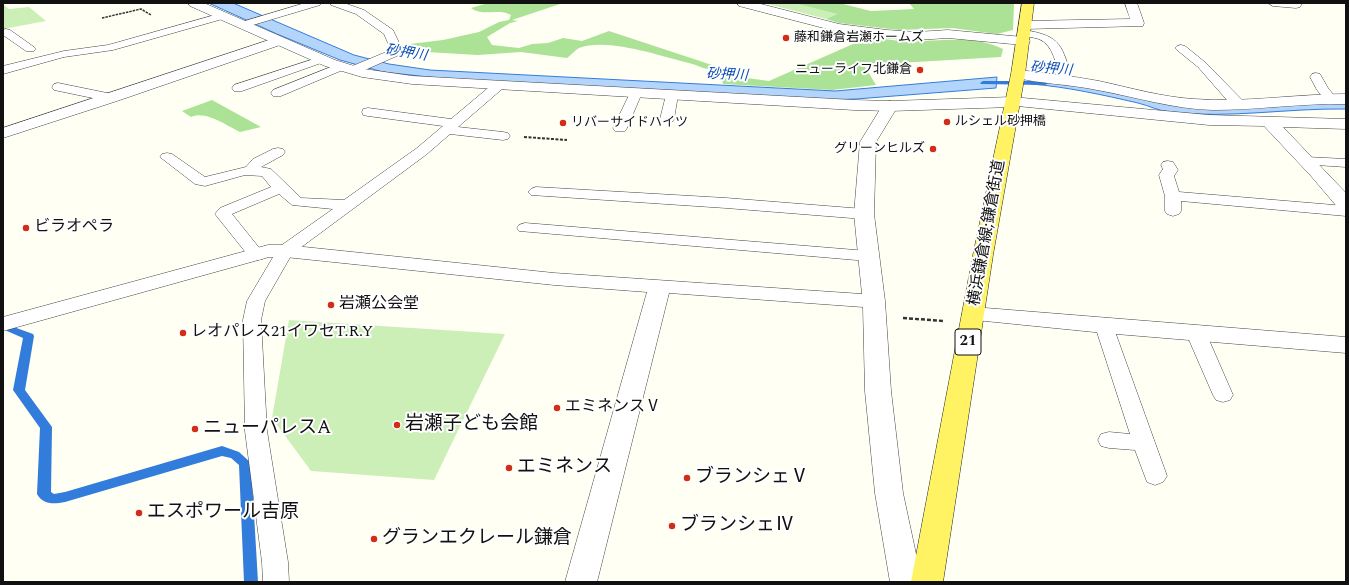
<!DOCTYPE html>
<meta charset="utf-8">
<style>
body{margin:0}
#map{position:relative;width:1349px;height:585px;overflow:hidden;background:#fffff4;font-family:Spectral,serif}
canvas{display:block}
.frame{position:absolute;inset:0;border:4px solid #111;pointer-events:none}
</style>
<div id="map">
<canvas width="1349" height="585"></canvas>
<div class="frame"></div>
</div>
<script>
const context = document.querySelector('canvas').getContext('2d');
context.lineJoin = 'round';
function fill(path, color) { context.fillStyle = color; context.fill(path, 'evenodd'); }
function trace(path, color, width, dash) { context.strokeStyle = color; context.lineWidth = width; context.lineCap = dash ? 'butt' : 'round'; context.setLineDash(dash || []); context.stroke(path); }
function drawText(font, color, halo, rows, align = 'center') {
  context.font = font + ' Spectral,"Noto Sans JP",serif'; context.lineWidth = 4; context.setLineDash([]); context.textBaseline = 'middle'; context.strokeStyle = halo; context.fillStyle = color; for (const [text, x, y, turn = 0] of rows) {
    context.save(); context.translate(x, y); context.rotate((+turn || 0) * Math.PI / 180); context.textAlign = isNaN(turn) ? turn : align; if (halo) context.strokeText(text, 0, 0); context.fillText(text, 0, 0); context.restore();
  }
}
fill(new Path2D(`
 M764 3H794L837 14 826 19Z
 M3 4 9 9 29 7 46 21 3 29Z
 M289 320 505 334 434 480 311 471 272 418Z`), '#ccefb8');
fill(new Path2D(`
 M488 3H563L512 20 518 21 510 23 487 37 492 45 519 48 532 44 548 43 563 38 582 41 609 31 718 67C704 72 702 66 689 63 661 56 606 37 579 48 575 50 571 55 567 58L521 52 478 55 410 51V44L443 40 479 32 499 22 509 20 511 15C498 8 483 17 471 8Z
 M794 3H839L871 11 914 9 909 3 1014 4 1013 30 997 34 952 28 899 30 839 23 826 19 837 14Z
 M869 37C879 38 890 40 900 41 934 43 971 33 1003 49L1001 57 864 65 876 85 832 90 723 84 721 76 723 73 732 76 769 81Z
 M212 100 261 127 240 132C227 126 206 110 191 117L182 111Z`), '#abe296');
const water = new Path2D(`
 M209 3H233L354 55 389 64 430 70 835 91 997 77 996 88 856 99 818 100 438 78 383 72 340 60 277 34Z
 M1032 78 1073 84 1164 103 1346 102V109C1287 108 1229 119 1170 112 1159 111 1150 106 1138 103 1103 95 1068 87 1031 84Z`);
fill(water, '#b3d5fc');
trace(water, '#327cdc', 1);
fill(new Path2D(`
 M983 81H1045L1048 83 1045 85 981 84 980 83Z
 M11 326 33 334 34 336 25 390 52 427 51 492 54 494 65 492 222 446 239 452 251 463 258 582H244L239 465 231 458 222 456 65 502C54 504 43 505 37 494L40 428 13 390 23 338 7 331 6 329 7 327Z`), '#327cdc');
const service = new Path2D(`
 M305 3H321L320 5 253 25 249 26 244 23 245 21Z
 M330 3H344L364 10 393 30 403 51 399 55 358 73H350L348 70 350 67 391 50 384 34 356 14 331 5Z
 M1268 3H1302L1300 7 1296 8 1273 6Z
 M222 13 226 14 227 16 226 18 113 50 64 57 3 74V66L64 51 108 45Z
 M6 29 10 30 34 47 36 49 34 51H26L3 35V30Z
 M1024 30C1063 36 1061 46 1073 80L1071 83H1063L1061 80C1056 66 1054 45 1039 39 1033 37 1026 37 1020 35L1019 33 1020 31Z
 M1181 45 1185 46 1206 63 1243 101 1244 104 1243 107H1233L1198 67 1177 50 1175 48 1177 46Z
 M320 57 324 58 326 60 324 62 242 91H234L232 88 234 85Z
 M341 63 345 65 347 67 345 69 281 96H273L271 93 273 90Z
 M1316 73 1320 74 1328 88 1336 98 1334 101H1326L1317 90 1310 77 1312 74Z
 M498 82 502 83 504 86 502 89 458 127 503 132 508 133 510 136 508 139 503 140 450 134 427 154 292 254 265 301 261 320 267 431 288 562 289 582H263L262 562 245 431 243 320 247 301 279 247 333 209 292 205 279 194 232 214 265 255 263 259 257 260 251 259 215 214 220 208 271 187 262 176 245 175 205 186 195 184 160 157 162 154 167 153 172 154 205 177 246 167 253 159 273 149 278 148 283 149 285 152 283 155 261 167 271 169 301 198 344 200 417 148 443 126 368 116 363 115 362 112 363 109 368 108 451 119 494 83Z
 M58 83 112 94 116 95 118 98 116 101 112 102 54 90 52 87 54 84Z
 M636 89 640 90 642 93 627 128 625 131H615L613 128 630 93 632 90Z
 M672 91 676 92 678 95 674 119 672 122H662L660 119 666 95 668 92Z
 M1306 157 1346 159V167L1301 164 1299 161 1301 158Z
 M1168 161 1173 162 1178 170 1174 176 1179 192 1346 206V216L1181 201V211L1179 214 1173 216 1167 214 1165 211V196L1159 175 1163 169 1161 165 1163 162Z
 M536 187 726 198 864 209 870 211 872 214 870 217 864 219 726 208 531 195 528 192 531 189Z
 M525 223 868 251 874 252 876 256 874 260 868 261 519 231 517 228 519 225Z
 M1104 320 1111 322 1113 326 1167 476 1163 482 1155 485 1147 482 1135 450 1109 448 1101 446 1098 440 1101 434 1109 432 1130 434 1095 326 1097 322Z
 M1196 327 1203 329 1206 333 1233 395 1230 400 1223 402 1216 400 1213 395 1186 333 1189 329Z`);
const minor = new Path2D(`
 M737 3H757L839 24 887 30 917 32 948 30 1023 37 1028 38 1030 41 1028 44 1023 45 948 38 917 40 887 38 839 32 739 6Z
 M1125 3H1137L1144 23 1143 26 1025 29 1020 28 1019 25 1020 22 1025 21 1130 19Z
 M278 37 283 38 285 41 283 44 117 101 3 138V128Z
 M1018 70C1045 73 1072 76 1099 81 1131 88 1162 97 1194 99 1245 103 1295 94 1346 94V104C1302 103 1257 110 1213 110 1173 109 1136 97 1097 90 1069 84 1040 84 1013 77L1011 74 1013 71Z
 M1012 97 1209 115 1346 119V129L1283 127 1346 193V211L1339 209 1311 176 1264 126 1209 125 1007 105 1004 102 1007 99Z
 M890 101 896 103 898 106 876 142 874 214 885 301 891 391 903 493 922 582H890L875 493 865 391 863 307 669 293 597 582H565L647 292 554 285 285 257H269L3 331V317L268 245H285L554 273 862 294 854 214 860 142 884 103Z
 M973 307 1346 337V353L1104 333 965 319 962 314 965 309Z`);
const tertiary = new Path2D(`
 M188 3H204L335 60 364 69 412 76 854 100 890 101 1012 97 1017 99 1020 102 1017 105 1012 107 890 111 854 110 412 84 362 77 325 66 190 6Z`);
const primary = new Path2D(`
 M1022 3H1034L1025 74 993 255 943 582H911L973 255 1011 74Z`);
trace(service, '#444', 1);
trace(minor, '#444', 1);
trace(tertiary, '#444', 1);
trace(primary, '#222', 1);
trace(new Path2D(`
 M102 18 141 9 151 15`), '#333', 1.5, [2.5, 1]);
trace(new Path2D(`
 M524 137 567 140`), '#333', 2, [3, 1.5]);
trace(new Path2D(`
 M903 318 944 321`), '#333', 2.5, [4, 2]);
fill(service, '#fff');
fill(minor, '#fff');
fill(tertiary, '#fff');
fill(primary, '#fff364');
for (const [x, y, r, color] of [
 [786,38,4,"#d12e18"],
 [920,70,4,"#d12e18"],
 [947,122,4,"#d12e18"],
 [563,123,4,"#d12e18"],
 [933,149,4,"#d12e18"],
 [26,228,4,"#d12e18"],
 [331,305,4,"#d12e18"],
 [183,333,4,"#d12e18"],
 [557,408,4,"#d12e18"],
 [397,425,4,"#d12e18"],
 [195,429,4,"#d12e18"],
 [509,468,4,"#d12e18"],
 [687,478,4,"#d12e18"],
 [139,513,4,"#d12e18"],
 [672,526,4,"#d12e18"],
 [374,539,4,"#d12e18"]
]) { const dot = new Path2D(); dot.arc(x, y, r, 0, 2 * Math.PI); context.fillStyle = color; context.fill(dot); trace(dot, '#fff', 1.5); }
drawText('13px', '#111', '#fff', [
 ["藤和鎌倉岩瀬ホームズ",794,38],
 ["ニューライフ北鎌倉",912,70,"right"],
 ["ルシェル砂押橋",955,122],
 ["リバーサイドハイツ",571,123],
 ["グリーンヒルズ",925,149,"right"]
], 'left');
drawText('italic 14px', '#0a4db2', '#fff', [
 ["砂押川",406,54,9],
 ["砂押川",1051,70,5],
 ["砂押川",727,76,3]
]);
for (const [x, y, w] of [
 [968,342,26]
]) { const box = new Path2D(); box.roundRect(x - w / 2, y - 13, w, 26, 3); context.fillStyle = '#fff'; context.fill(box); trace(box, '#111', 1); }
drawText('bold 15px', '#111', null, [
 ["21",968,342]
]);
drawText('16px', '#111', '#fff', [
 ["ビラオペラ",34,228],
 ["岩瀬公会堂",339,305],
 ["レオパレス21イワセT.R.Y",191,333],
 ["エミネンスⅤ",565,408]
], 'left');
drawText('16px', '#111', '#fff', [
 ["横浜鎌倉線;鎌倉街道",988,233,-80]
]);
drawText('19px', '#111', '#fff', [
 ["岩瀬子ども会館",405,425],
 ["ニューパレスA",203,429],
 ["エミネンス",517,468],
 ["ブランシェⅤ",695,478],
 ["エスポワール吉原",147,513],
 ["ブランシェⅣ",680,526],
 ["グランエクレール鎌倉",382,539]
], 'left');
</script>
